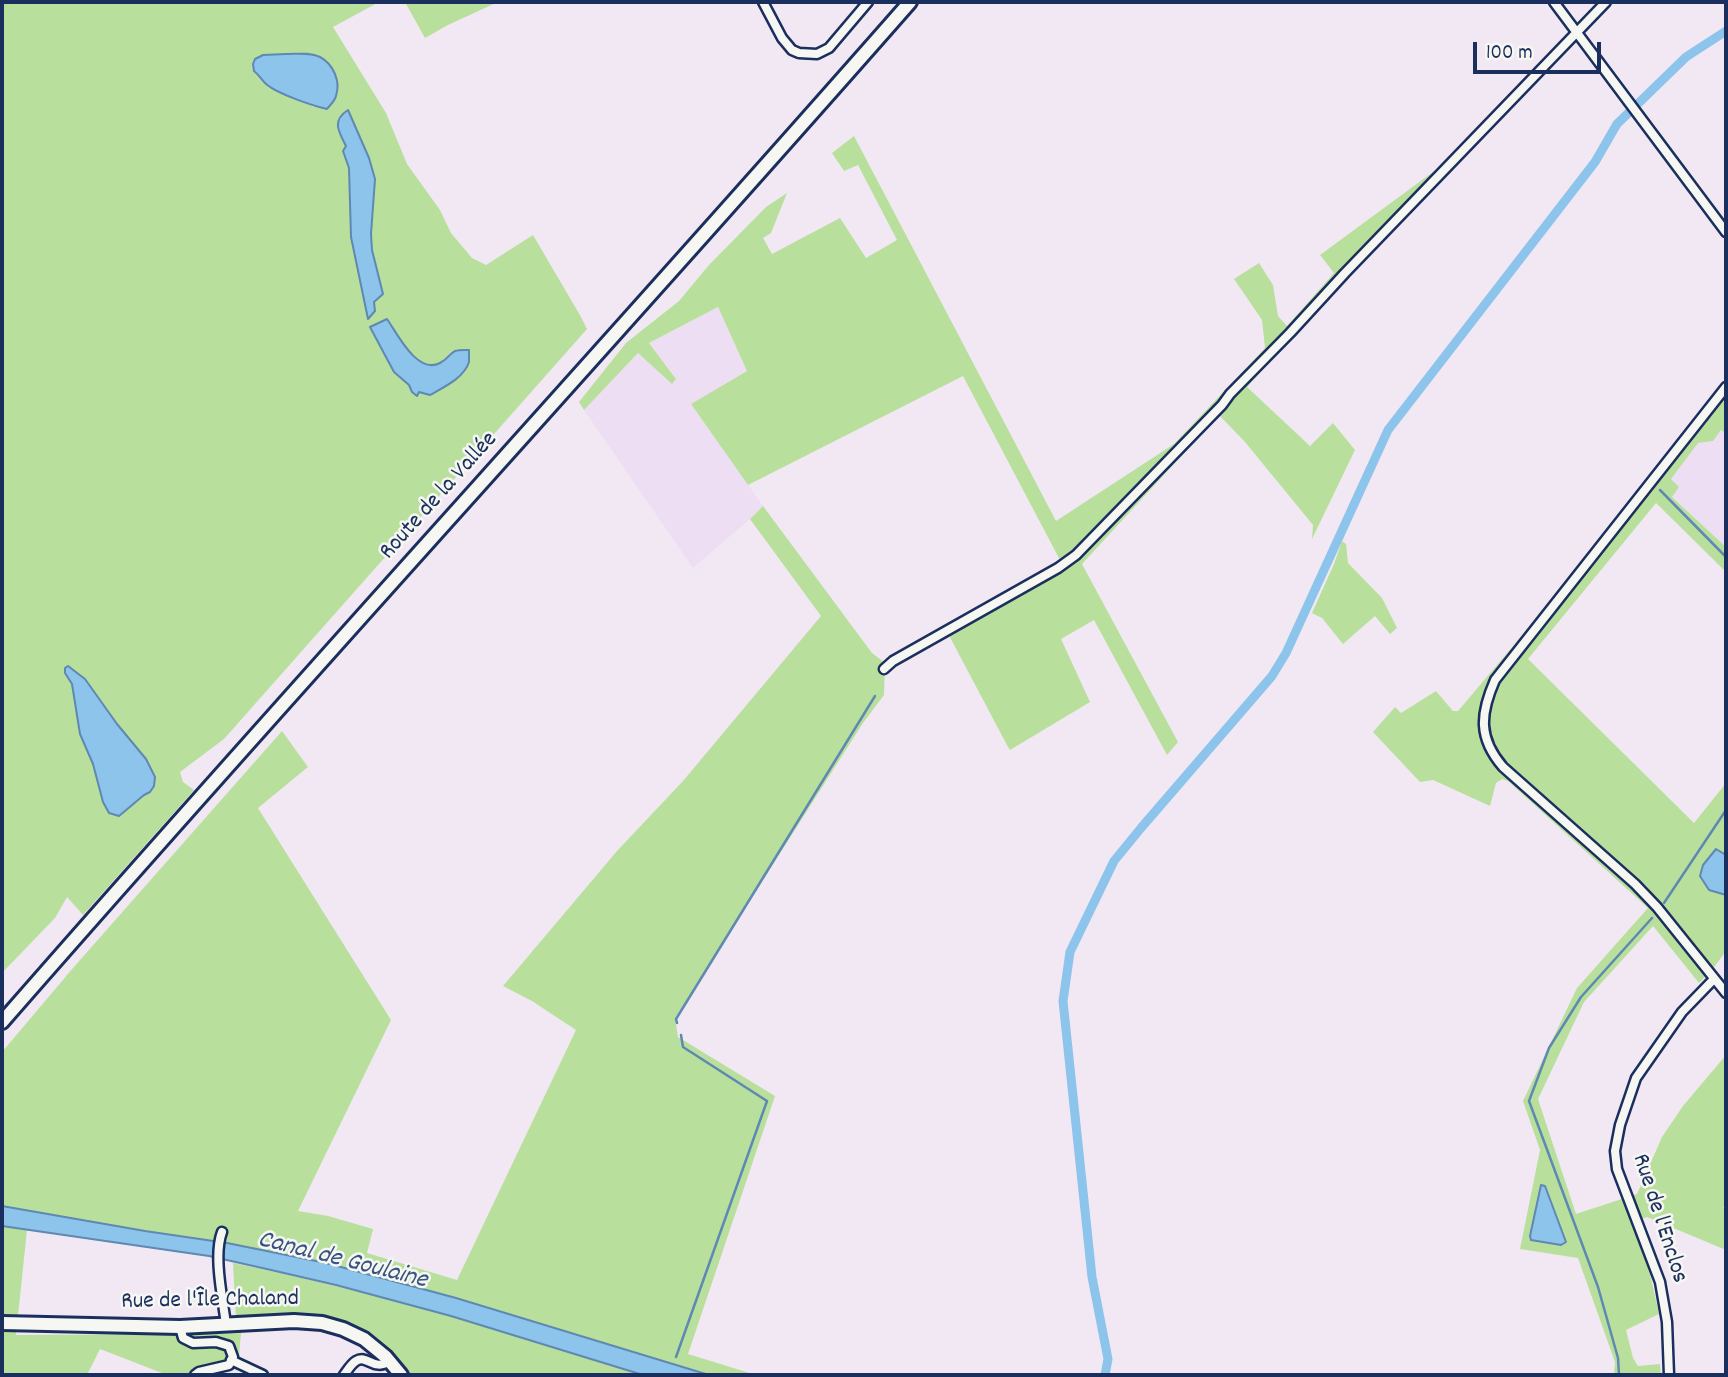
<!DOCTYPE html>
<meta charset="utf-8">
<style>
body{margin:0}
#map{position:relative;width:1728px;height:1377px;overflow:hidden;background:#f1e8f3;font-family:Dekko,sans-serif}
canvas{display:block}
.frame{position:absolute;inset:0;border:4px solid #1b2f5e;pointer-events:none}
.scale{position:absolute;left:1473px;top:42px;width:128px;height:32px;box-sizing:border-box;border:4px solid #1b2f5e;border-top:0;padding-left:9px;font-size:21px;line-height:24px;white-space:nowrap;color:#1b2f5e;-webkit-text-stroke:5px #f6f6f2;paint-order:stroke}
</style>
<div id="map">
<canvas width="1728" height="1377"></canvas>
<div class="frame"></div>
<div class="scale">100 m</div>
</div>
<script>
const context = document.querySelector('canvas').getContext('2d');
context.lineJoin = 'round';
function fill(path, color) { context.fillStyle = color; context.fill(path, 'evenodd'); }
function trace(path, color, width, dash) { context.strokeStyle = color; context.lineWidth = width; context.lineCap = dash ? 'butt' : 'round'; context.setLineDash(dash || []); context.stroke(path); }
function drawText(font, color, halo, rows, align = 'center') {
  context.font = font + ' Dekko,sans-serif'; context.lineWidth = 5; context.setLineDash([]); context.textBaseline = 'middle'; context.strokeStyle = halo; context.fillStyle = color; for (const [text, x, y, turn = 0] of rows) {
    context.save(); context.translate(x, y); context.rotate((+turn || 0) * Math.PI / 180); context.textAlign = isNaN(turn) ? turn : align; if (halo) context.strokeText(text, 0, 0); context.fillText(text, 0, 0); context.restore();
  }
}
fill(new Path2D(`
 M718 307 747 371 691 404 763 506 750 519 693 568 584 410 638 353 672 383 676 378 649 343Z
 M1721 430 1726 433V547L1672 496 1671 479 1698 442 1713 441Z`), '#eedef3');
fill(new Path2D(`
 M2 2H379L333 27 386 113 407 164 440 210 451 233 472 258 486 265 533 235 581 317 587 329 224 739 180 772 183 782 194 790 83 915 67 897 55 918 2 973ZM321 57 335 73 314 107C297 99 271 93 261 77ZM348 111 369 158 375 179 371 234 372 250 383 294 374 302 368 319 351 237 349 168 343 151 346 146C339 132 331 121 348 111ZM370 327C384 336 419 366 434 365 442 364 447 356 452 351L469 361C456 383 437 392 412 392L410 386 394 372Z
 M405 2H498L448 25 425 38Z
 M854 136 1056 521 1174 444 1265 348 1262 320 1234 279 1259 263 1273 285 1278 316 1287 326 1334 273 1320 255 1437 169 1444 178 1358 265 1247 387 1310 446 1333 423 1355 450 1312 539 1313 525 1245 442 1219 415 1082 564 1178 742 1167 755 1094 620 1061 639 1090 702 1010 750 1008 747 944 626 1061 562 963 376 748 485 691 404 747 371 718 307 649 343 676 379 672 384 638 353 584 410 579 402 626 343 679 301 709 265 766 207 787 193 771 233 763 238 772 254 840 218 866 258 897 240 858 165 844 171 832 153Z
 M1726 379V433L1721 430 1713 441 1698 443 1671 479 1679 487 1672 497 1726 547V572L1656 503 1528 659 1694 823 1726 783V951L1714 967 1699 983 1653 926 1584 1002 1538 1099 1576 1214 1637 1194 1662 1137 1683 1106 1726 1055V1202L1723 1208 1726 1210V1250L1647 1217 1631 1222 1650 1274 1659 1314 1626 1330 1633 1358 1638 1366 1660 1364 1661 1375H1614L1615 1362 1578 1258 1520 1249 1540 1150 1523 1101 1577 988 1648 908 1508 781 1502 779 1496 783 1490 806 1433 780 1420 782 1373 732 1395 707 1401 713 1436 691 1453 711H1458L1514 645Z
 M763 506 872 653 885 663 884 695 863 723 675 1018 678 1037 775 1096 688 1354 756 1375H709L456 1298 326 1263 227 1243 145 1231 2 1206V1052L73 968 282 731 308 767 258 808 391 1020 298 1211 328 1216 373 1229 367 1253 457 1280 576 1030 532 1001 503 986 617 851 683 781 821 616 750 519Z
 M1342 541 1346 544 1348 563 1382 598 1397 628 1390 634 1375 616 1343 644 1322 618 1312 613 1334 564Z
 M2 1226 27 1230 16 1335 204 1334 241 1333 239 1356 198 1369 190 1375H161L162 1373 100 1349 87 1375H2Z
 M233 1263C372 1291 508 1331 643 1375H408C402 1365 395 1358 386 1350 356 1322 327 1314 285 1315 269 1316 252 1320 236 1320Z`), '#b8e09c');
const water = new Path2D(`
 M286 54C297 54 310 52 320 57 333 64 341 81 336 96 335 101 330 105 327 109 313 106 275 93 265 83 261 79 259 75 254 71L253 64 255 59 263 55Z
 M348 110 369 158 375 179 371 234 372 250 383 294 374 302 375 311 368 319 351 237 349 168 343 151 346 146C339 132 331 121 348 110Z
 M387 319C397 333 417 375 440 363 455 355 446 349 469 350 469 351 469 361 469 362 464 378 444 387 430 395L419 392 417 396 412 392 409 385 394 372 370 327Z
 M68 666 85 679 117 724 146 759 155 777 154 786 150 792 144 795 119 816 109 813 103 802 93 764 80 734 72 684 65 673V668Z
 M1716 849 1726 855V895L1709 890 1700 876 1703 865Z
 M1541 1185 1545 1186 1566 1242 1561 1245 1531 1240 1530 1236Z
 M2 1206 145 1231 227 1243 326 1263 456 1298 709 1375H643L451 1316 336 1285 271 1270 209 1256 2 1226Z`);
fill(water, '#8cc4eb');
trace(water, '#5f88b3', 2);
trace(new Path2D(`
 M1660 490 1726 557
 M1664 903 1726 810
 M677 1023 676 1019 875 696
 M676 1357 767 1101 683 1047 681 1035
 M1619 1375 1618 1358 1598 1287 1529 1101 1549 1048 1581 997 1652 918`), '#5f88b3', 2.5);
trace(new Path2D(`
 M1105 1375 1108 1359 1092 1277 1063 1001 1070 952 1114 861 1141 828 1272 676 1286 653 1388 430 1595 162 1617 124 1686 57 1726 31`), '#8cc4eb', 9);
const street = new Path2D(`
 M763 2 782 38 792 50 799 53 817 54 829 48 868 2
 M1554 2 1726 232
 M1726 387 1495 680C1480 714 1478 738 1503 767L1635 884 1657 907 1726 993
 M884 669 893 661 1058 568 1076 555 1222 405 1230 394 1290 333 1345 273 1606 2
 M222 1232C213 1256 223 1299 226 1325
 M180 1327 183 1338 193 1343 216 1342 229 1346 233 1357 229 1365 199 1372 195 1375
 M231 1360 263 1375
 M344 1375C347 1371 351 1364 356 1361 368 1354 373 1372 390 1361
 M1669 1375 1667 1322 1660 1282 1617 1169 1615 1151 1620 1125 1636 1078 1682 1012 1714 979`);
const secondary = new Path2D(`
 M2 1022C301 679 610 344 910 2
 M2 1323 180 1327 294 1321 322 1323 343 1329 364 1339 386 1357 401 1375`);
trace(street, '#1b2f5e', 13);
trace(secondary, '#1b2f5e', 18);
trace(street, '#f6f6f2', 8);
trace(secondary, '#f6f6f2', 12);
drawText('24px', '#1b2f5e', '#f6f6f2', [
 ["Route de la Vallée",440,497,-48],
 ["Rue de l'Enclos",1658,1219,72],
 ["Rue de l'Île Chaland",210,1302,-1]
]);
drawText('italic 26px', '#375481', '#f6f6f2', [
 ["Canal de Goulaine",342,1262,14]
]);
</script>
